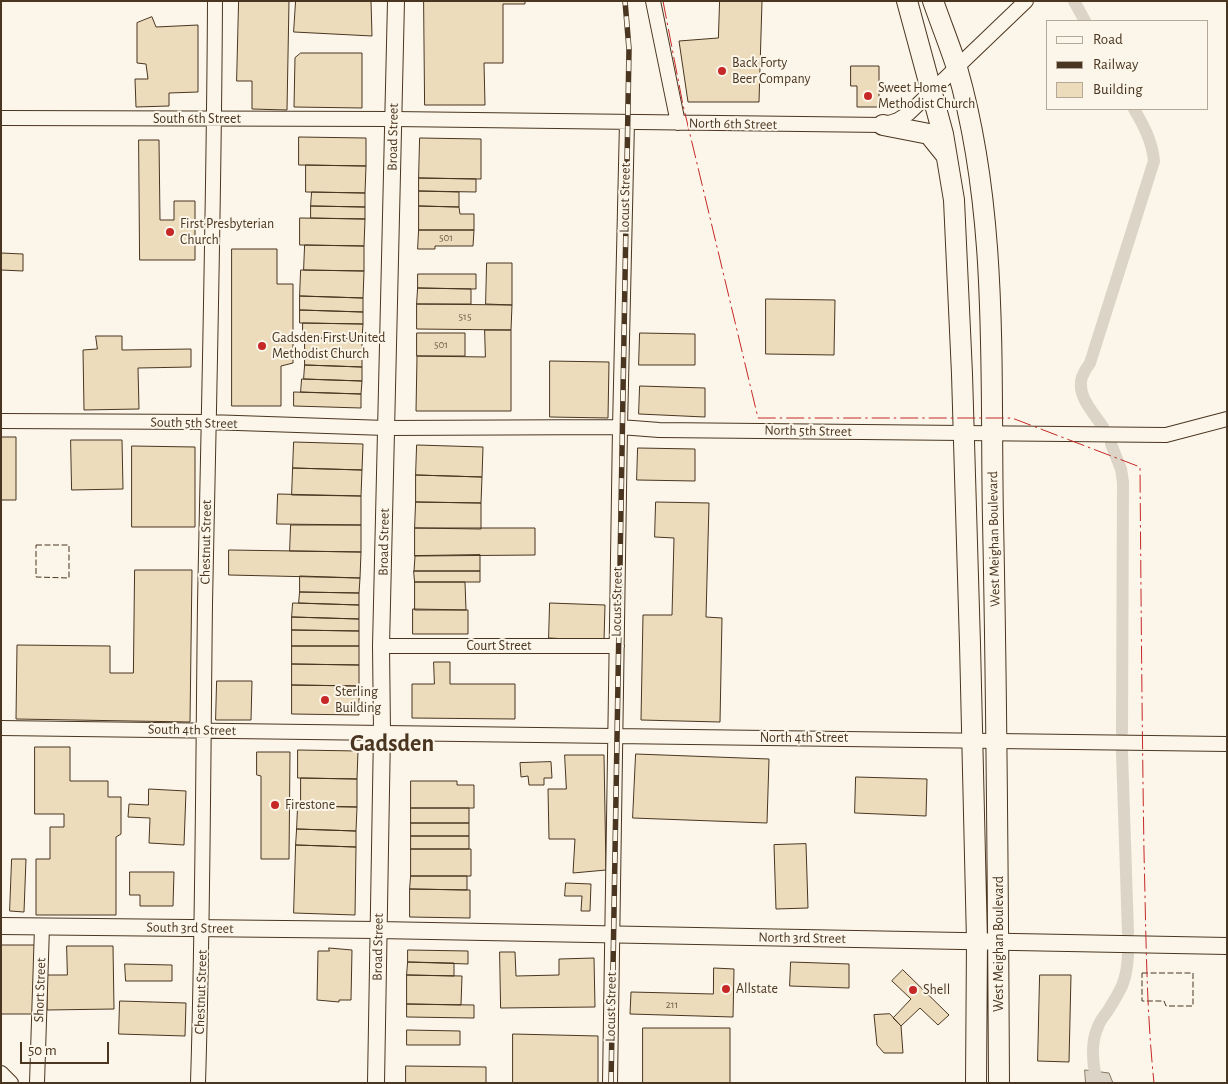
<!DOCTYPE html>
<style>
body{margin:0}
#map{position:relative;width:1228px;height:1084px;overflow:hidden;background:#fbf6e9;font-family:"Alegreya Sans",sans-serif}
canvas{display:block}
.frame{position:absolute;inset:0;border:2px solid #4a3520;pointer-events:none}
.legend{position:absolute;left:1046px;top:20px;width:162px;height:90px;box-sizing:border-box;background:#fbf6e9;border:1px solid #b4a999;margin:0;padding:6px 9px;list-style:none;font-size:15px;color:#4a3520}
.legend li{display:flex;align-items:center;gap:10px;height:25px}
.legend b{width:25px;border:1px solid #b4a999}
.scale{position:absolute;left:20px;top:1042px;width:89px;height:22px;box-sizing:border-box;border:2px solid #4a3520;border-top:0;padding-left:6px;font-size:15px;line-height:18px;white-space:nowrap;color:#4a3520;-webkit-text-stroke:4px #fbf6e9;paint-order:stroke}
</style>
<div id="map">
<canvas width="1228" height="1084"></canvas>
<div class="frame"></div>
<ul class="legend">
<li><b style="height:6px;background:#fbf6e9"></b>Road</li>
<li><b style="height:6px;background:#4a3520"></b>Railway</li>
<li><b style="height:14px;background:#ecdcbc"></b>Building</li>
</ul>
<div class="scale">50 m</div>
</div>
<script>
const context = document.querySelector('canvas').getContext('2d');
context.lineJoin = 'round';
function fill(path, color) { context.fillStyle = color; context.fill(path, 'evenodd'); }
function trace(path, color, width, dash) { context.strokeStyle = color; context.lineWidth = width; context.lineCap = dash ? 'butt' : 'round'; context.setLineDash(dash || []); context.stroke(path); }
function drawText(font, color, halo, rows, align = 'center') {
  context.font = font + ' "Alegreya Sans",sans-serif'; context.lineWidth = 4; context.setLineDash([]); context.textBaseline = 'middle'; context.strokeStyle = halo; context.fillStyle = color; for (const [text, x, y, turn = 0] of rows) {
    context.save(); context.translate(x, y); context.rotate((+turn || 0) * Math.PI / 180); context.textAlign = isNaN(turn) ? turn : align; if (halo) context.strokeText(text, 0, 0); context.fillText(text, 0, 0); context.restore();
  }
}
const water = new Path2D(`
 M1085 1070 1109 1073 1113 1083H1086Z`);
fill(water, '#dcd4c6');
trace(water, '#887966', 1);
trace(new Path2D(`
 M1074 1 1085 21
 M1103 427C1094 413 1076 396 1082 377 1084 372 1087 367 1090 363L1154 161C1152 141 1144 126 1134 109
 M1111 444 1121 469 1123 482 1122 732
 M1122 752 1128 933
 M1097 1083C1093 1066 1090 1046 1097 1029 1099 1023 1103 1017 1107 1012 1121 990 1127 981 1128 954`), '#dcd4c6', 12);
const building = new Path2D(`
 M239 1H289L287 110 252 109V81H237Z
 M296 1H371L372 36 294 32Z
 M424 1H525V4H503V63H484L485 105H425Z
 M720 1H762L759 102H688L679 41 718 38Z
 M152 17 156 27 198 25V92L169 93V106L136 107 135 79H148L146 64 137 63V23Z
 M301 53H362V108L294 107 295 58Z
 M851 66H879V107H857V86H851Z
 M299 137 366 138V166L299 165Z
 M420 138 481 139V179L419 178Z
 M139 140H159L160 220H174V201H195V260H140Z
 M306 165 366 166 365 193 306 192Z
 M419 178 476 179V192L419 191Z
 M419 191 459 192V207L419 206Z
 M312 192 365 193V207L311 206Z
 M311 206 365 207V219L311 218Z
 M419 206 459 207 460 214H474V230H419Z
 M300 218 365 219 364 246 300 245Z
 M419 230H474L473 246H435V249H418Z
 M305 245 364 246V271L304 270Z
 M232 249H277V284H293V363L281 366V406H232Z
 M1 253 23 254V271L1 270Z
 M487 263H512V305L486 304Z
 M301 270 364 271 363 298 300 296Z
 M418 274H476V289L418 288Z
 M418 288 471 289V304H417Z
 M300 296 363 298V312L300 310Z
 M766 299 835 300 834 355 766 354Z
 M417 304 512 305 511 330 417 329Z
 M300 310 363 312V324L300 323Z
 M303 323 363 324 362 339 303 338Z
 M485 330H511V411H416L417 356 485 357Z
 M417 333H465V356H417Z
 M640 333 695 334V365H639Z
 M96 336H122V350L191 349V367L138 368 139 409 84 410 83 350 97 349Z
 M305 338 362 339V352L305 351Z
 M305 351 362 352V367L305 365Z
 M550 361 609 362 608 418 550 417Z
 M305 365 362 367V381L304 379Z
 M302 379 362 381 361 394 301 392Z
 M640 386 705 388V417L639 414Z
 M294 392 361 394V408L294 406Z
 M1 437H16V500H1Z
 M71 440H122L123 489 72 490Z
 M294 442 363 444 362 470 293 468Z
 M417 445 483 447 482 477 416 475Z
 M132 446 195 447V527H132Z
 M638 448 695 449V481L637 480Z
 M293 468 362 470 361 496 292 495Z
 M416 475 482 477 481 503 416 502Z
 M278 494 361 496V525L277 524Z
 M416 502 481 503V529L415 528Z
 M656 502 709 503 706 617 722 618 720 722 641 720 643 615H672L674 538 655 537Z
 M291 525H361V552L290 551Z
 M415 528H535V555L415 556Z
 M229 550 361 552 360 578 229 575Z
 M480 555V571H414L415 556Z
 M135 570H192L190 722 16 719 17 645 110 646V673H133Z
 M414 571H480V582H415Z
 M300 576 360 578 359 593 300 592Z
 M415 582H465L466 610H415Z
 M300 592 359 593V605L299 603Z
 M293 603 359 605V619L292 617Z
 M550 603 605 605 604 641 549 638Z
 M413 609 468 610V634H413Z
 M292 617 359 619V631L292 630Z
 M292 630 359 631V646H292Z
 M292 646H359V665L292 664Z
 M434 662H450V684H515V719L412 718V684H434Z
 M292 664 359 665V686L292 685Z
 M217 681H252L251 720H216Z
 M292 685 359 686V715L292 714Z
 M35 747H70V781H108V797H121V834L116 837V915H36V859H50V827H64V814H35Z
 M298 750 358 751 357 779 298 778Z
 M257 752H290L289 859H261V776L257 775Z
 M636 754 769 759 767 823 633 818Z
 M565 755H604L606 870 573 873 575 839H549L548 789H566Z
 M551 762 552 778H544V785H529L528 776 521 777 520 763Z
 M856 777 927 779 926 816 855 813Z
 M301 778 357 779V807L301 806Z
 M411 781H457V785H474V808H411Z
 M149 789 186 791 184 845 149 843 150 818 128 817 129 804 148 805Z
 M298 806 357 807 356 831 297 829Z
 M411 808H469V823H411Z
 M411 823H469V836H411Z
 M297 829 356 831V847L296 845Z
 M411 836H469V849H411Z
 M806 844 808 908 776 909 774 845Z
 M296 845 356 847 355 915 294 913Z
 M411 849H471V876H411Z
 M12 859H26L24 912 10 911Z
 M130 872H174L173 906H140V895H130Z
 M411 876H467V890L410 889Z
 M566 883 591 884 590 911H581L582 896H565Z
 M410 889 470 890V918L410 917Z
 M1 945H37L35 1014H1Z
 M67 946H113L114 1009 47 1010V975H67Z
 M329 948 352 950 351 1000H339V1002L317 1000 318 951H329Z
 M408 950 468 951V964L408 962Z
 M500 952H515L516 976 559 975V959L594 958 595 1007 501 1008Z
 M408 962 454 963V976L407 975Z
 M791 962 849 964V988L790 986Z
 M125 964 172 965V981H126Z
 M714 968 734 969 733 1017 630 1014 631 992 713 994Z
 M903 970 949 1015 938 1025 920 1008 901 1026 893 1018 911 999 892 981Z
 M407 975 462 976 461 1005 407 1004Z
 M1040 975H1071L1069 1062 1038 1061Z
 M120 1001 186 1003 185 1036 119 1034Z
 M407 1004 474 1005V1018L407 1017Z
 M890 1014 901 1026 903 1053H884L877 1045 874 1015Z
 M643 1028H730V1083H643Z
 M407 1030 460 1031V1045H407Z
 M513 1034 598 1036V1083H513Z
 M406 1066 486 1067V1083H406Z`);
fill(building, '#ecdcbc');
trace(building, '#4a3520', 1);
const minor = new Path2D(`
 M653 1 678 123
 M1 118 393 119 883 125 898 120 909 113 1026 1
 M1 421 208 422 386 428 620 427 659 430 1166 435 1227 419
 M381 646H617
 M1 728 1227 744
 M1 1073 11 1083
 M37 1083 42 927
 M198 1083C203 923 203 764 205 604 209 403 214 202 215 1
 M610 1083 620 427 627 122`);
const major = new Path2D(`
 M1 926 378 930 1227 946
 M376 1083 382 732 381 646 396 1`);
const highway = new Path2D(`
 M907 1 943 134 954 200 962 374 970 644 977 941 976 1083
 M933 1C941 24 950 46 957 68 999 214 990 370 993 520 997 707 998 895 999 1083
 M883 125 929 134 946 155`);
trace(minor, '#4a3520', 16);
trace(major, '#4a3520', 18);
trace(highway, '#4a3520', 22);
trace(minor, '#fbf6e9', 14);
trace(major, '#fbf6e9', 16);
trace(highway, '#fbf6e9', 20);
const rail = new Path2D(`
 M611 1083 629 49 625 1`);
trace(rail, '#4a3520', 5.5);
trace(rail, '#fbf6e9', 4, [11]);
trace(new Path2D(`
 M36 545H69V578L36 577Z
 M1142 973H1193V1006H1166L1164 1001H1142Z`), '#4a3520', 1, [6, 2.5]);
trace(new Path2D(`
 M663 1 683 105 758 418H1012L1140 467C1141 595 1142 724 1144 852 1146 929 1146 1006 1154 1083`), '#c62828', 1, [18, 4, 2.5, 4]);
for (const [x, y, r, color] of [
 [722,71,5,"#c62828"],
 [868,96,5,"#c62828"],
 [170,232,5,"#c62828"],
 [262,346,5,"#c62828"],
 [325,700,5,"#c62828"],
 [275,805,5,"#c62828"],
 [726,989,5,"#c62828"],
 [913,990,5,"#c62828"]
]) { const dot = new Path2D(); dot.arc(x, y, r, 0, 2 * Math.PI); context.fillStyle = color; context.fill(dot); trace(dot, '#fbf6e9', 2); }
drawText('11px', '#725f47', null, [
 ["501",446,238],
 ["515",465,317],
 ["501",441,345],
 ["211",672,1005]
]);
drawText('14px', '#4a3520', '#fbf6e9', [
 ["Back Forty",732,63],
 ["Beer Company",732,79],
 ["Sweet Home",878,88],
 ["Methodist Church",878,104],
 ["First Presbyterian",180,224],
 ["Church",180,240],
 ["Gadsden First United",272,338],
 ["Methodist Church",272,354],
 ["Sterling",335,692],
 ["Building",335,708],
 ["Firestone",285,805],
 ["Allstate",736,989],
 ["Shell",923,990]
], 'left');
drawText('14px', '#4a3520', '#fbf6e9', [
 ["South 6th Street",197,119],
 ["North 6th Street",733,124,1],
 ["Broad Street",393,137,-89],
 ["Locust Street",625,198,-89],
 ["South 5th Street",194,423,1],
 ["North 5th Street",808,431,1],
 ["West Meighan Boulevard",994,539,-91],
 ["Chestnut Street",206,542,-89],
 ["Broad Street",384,542,-89],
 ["Locust Street",617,602,-89],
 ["Court Street",499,646],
 ["South 4th Street",192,730,1],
 ["North 4th Street",804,738],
 ["South 3rd Street",190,928,1],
 ["North 3rd Street",802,938,1],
 ["West Meighan Boulevard",999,944,-90],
 ["Broad Street",378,947,-89],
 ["Short Street",40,990,-88],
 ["Chestnut Street",201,992,-88],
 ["Locust Street",611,1007,-89]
]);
drawText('bold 24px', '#4a3520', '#fbf6e9', [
 ["Gadsden",392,744]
]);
</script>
